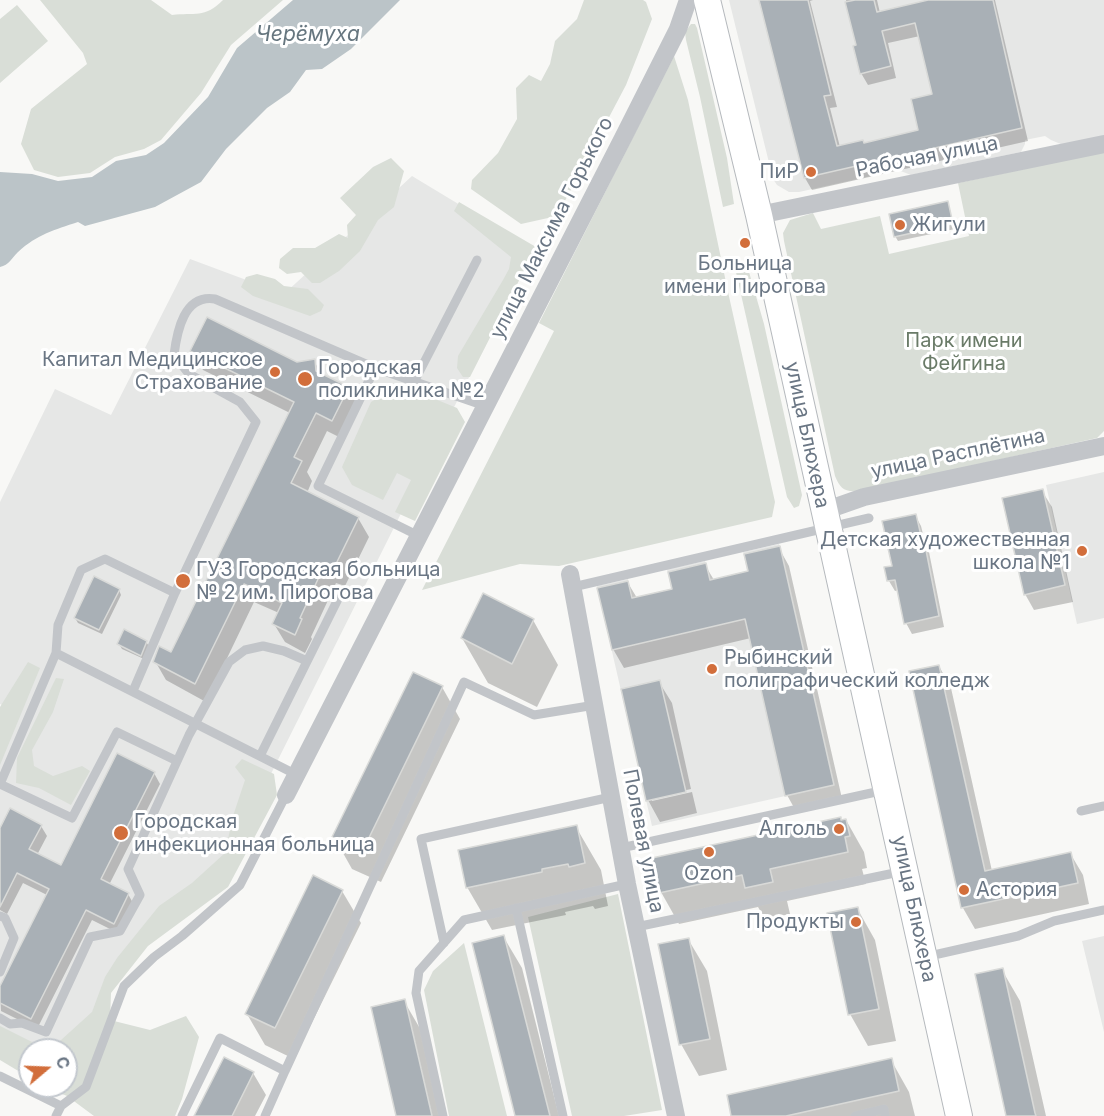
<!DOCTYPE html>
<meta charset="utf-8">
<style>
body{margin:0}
#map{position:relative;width:1104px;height:1116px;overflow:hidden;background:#f8f8f6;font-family:Inter,sans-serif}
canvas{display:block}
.north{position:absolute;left:18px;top:1038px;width:60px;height:60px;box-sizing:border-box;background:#fff;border:2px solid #c3c8ce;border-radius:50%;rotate:71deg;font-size:16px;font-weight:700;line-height:24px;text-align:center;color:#6a7684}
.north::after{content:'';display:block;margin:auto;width:21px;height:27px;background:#d26e3b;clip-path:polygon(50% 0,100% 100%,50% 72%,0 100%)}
</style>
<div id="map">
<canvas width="1104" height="1116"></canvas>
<div class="north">С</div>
</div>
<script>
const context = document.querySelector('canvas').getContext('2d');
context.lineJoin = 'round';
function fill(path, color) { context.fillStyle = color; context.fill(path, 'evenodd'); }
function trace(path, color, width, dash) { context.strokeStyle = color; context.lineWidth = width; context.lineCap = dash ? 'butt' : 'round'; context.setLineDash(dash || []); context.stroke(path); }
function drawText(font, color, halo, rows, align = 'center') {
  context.font = font + ' Inter,sans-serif'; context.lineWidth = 6; context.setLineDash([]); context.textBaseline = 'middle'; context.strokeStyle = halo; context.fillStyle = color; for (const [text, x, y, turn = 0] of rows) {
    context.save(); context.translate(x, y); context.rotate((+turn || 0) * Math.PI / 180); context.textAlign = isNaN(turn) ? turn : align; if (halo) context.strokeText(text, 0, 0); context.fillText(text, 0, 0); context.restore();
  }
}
fill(new Path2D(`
 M729 0H1104V136L1063 145 1051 140 1045 136 1025 140V144L1021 152 911 175 898 170 799 192H789L777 185 773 179Z
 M412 176 533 249 213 890 138 944 66 1063V1050H30L0 1047V733L12 710 0 704V502L55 389 111 415 190 259 284 294Z
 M1104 472V618L1077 624 1046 485Z
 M779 544 834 785 652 826 597 586 628 579 633 598 671 589 667 569 705 561 710 580 747 571 743 552Z
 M1104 936V1032L1082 941Z`), '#e6e7e6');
fill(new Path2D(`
 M40 0H151L172 15C195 12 204 19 223 0H283L231 45 201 93 161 140 144 149 115 157 90 173 58 177 34 170 21 144 31 109 87 64 83 53Z
 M584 0H643L646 2 652 19 626 85 557 216 521 224 471 189 472 180 498 153 517 119 516 88 529 75 541 81 550 64 555 41 577 19Z
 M17 5 48 41 0 83V19Z
 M691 24H695L697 28 727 158 734 204 723 207 700 97 686 40 685 32Z
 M674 56 688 100 728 292 775 502 772 517 559 566 520 564 422 590 554 331 539 323Z
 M1104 152V431L1097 438 857 491C844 492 840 488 835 476L784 241 783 233 790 220 813 213 821 229 880 216 889 254 969 236 958 183Z
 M391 158 404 171 394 207 378 220 360 251 339 271 320 283H312L301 272 287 274 279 268 280 259 293 248H315L339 234 348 238 347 225 356 215 340 198 373 167Z
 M459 202 536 247 470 377H463L457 368 458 356 503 280 509 269 511 257 454 211Z
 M747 265 764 324 802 495 799 506 794 508 787 497 735 268Z
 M257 274 275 279 284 286 308 289 324 305 321 311 310 316 253 296 241 287 246 277Z
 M413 390 457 408 465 422 415 521 395 512 411 480 397 473 383 500 352 485 342 467 371 402 389 391Z
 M28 662 40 668 0 765V707Z
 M56 678 64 679 53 712 32 750 34 766 53 776 82 766 90 771 71 805 39 788 16 783 17 758Z
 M242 759 274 774 277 795 228 887 148 946 111 993 110 1020 150 1030 186 1016 199 1037 182 1099 175 1116H94L67 1096 44 1086H66V1050H50L92 1012 105 977 117 958 159 906 192 883 225 853 233 816 245 780 235 767Z
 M618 894 662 1110 624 1116H572L528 917Z
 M464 943 507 1116H449L424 990 433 971Z
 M0 1026 48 1050H30V1078L0 1060Z`), '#d9ded7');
fill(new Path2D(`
 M293 0H400L351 49 322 69 306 70 290 92 267 108 226 149 201 182 155 207 85 226 78 222C54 230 38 234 18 252 12 258 9 265 0 267V172L32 174 58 181 92 177 116 161 146 155 164 143 208 97 237 48Z`), '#bbc4c8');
fill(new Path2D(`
 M761 0H813L810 1 837 107 830 108 840 147 864 144 920 131 934 95 920 36 888 43 896 78 868 85 861 73 858 47 846 0H877L880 13 934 0H995L1028 141 812 190 805 178Z
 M948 203 955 229 898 241 895 236Z
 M192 351 297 363 314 361 323 376 348 388 359 407 343 439 327 431 307 472 312 481 307 493 358 518 369 537 345 586 336 583 311 637 312 639 305 653 285 642 274 624 279 613 254 602 206 702 166 680 155 661 172 654 290 413 203 370Z
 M1042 491 1052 507 1073 602 1034 610 1025 594Z
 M915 515 921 526 926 546 929 552 944 627 912 634 906 623 899 590 895 591 889 581 886 569 893 567Z
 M779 548 789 566 843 803 797 813 787 795 751 638 624 668 613 649 628 583 637 598 673 590 705 565 714 580 749 572Z
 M119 590 121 595 102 634 78 623 75 618Z
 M533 620 558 665 537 707 488 683 462 638Z
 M146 642 149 646 144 659 122 649 119 644Z
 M939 666 951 688 992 871 1070 853 1083 875 1089 904 975 929 963 908 911 673Z
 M659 682 672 703 691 789 652 798V801L692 792 697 813 660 822 648 800Z
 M442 687 460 719 381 882 352 869 334 837Z
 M154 773 160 784 109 885 128 894 134 905 120 934 92 920 37 1029 1 1011 0 990 47 895 23 883 7 914 0 910V832L41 826 47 836 37 855 62 867Z
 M846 820 864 852 867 868 862 869 866 884 787 901 790 914 765 919 758 907 679 924 661 892Z
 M576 827 601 870 608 906 595 909 593 906 565 912 566 915 492 930 467 887Z
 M342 891 361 923 294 1059 265 1045 247 1014Z
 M857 908 875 940 896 1041 868 1046 850 1014Z
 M503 936 522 968 559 1116H517Z
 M688 939 707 971 727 1070 699 1076 681 1044Z
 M1002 970 1020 1001 1046 1116H1008Z
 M404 1001 422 1032 442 1116H398Z
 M891 1060 909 1092 915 1116H733Z
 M253 1073 266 1095 255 1116H195Z`), '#0003');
const building = new Path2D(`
 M759 0H808L831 95 824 96 837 146 863 140 864 143 918 130 911 99 932 94 915 23 882 31 891 66 860 74 853 46 856 45 845 2 855 0H874L877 12 928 0H993L1022 128 804 178Z
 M948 201 953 224 894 237 889 214Z
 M207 317 297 362 315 359 316 371 349 387 332 421 316 413 294 457 302 461 291 483 359 517 334 568 325 564 300 618 302 619 295 635 272 624 282 603 244 584 195 684 153 662 159 646 171 652 294 402 190 351Z
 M1043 489 1065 585 1024 595 1002 498Z
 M916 514 922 540H924L939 616 904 624 895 580 887 581 884 567 892 566 882 521Z
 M780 546 834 785 785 796 745 619 612 650 597 588 628 581 632 598 672 589 668 572 706 563 710 580 748 571 744 554Z
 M94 576 120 589 99 630 74 618Z
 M483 593 534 619 512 664 461 638Z
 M124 629 147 641 141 656 117 644Z
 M939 665 985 871 1071 852 1078 883 961 908 909 671Z
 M413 672 443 686 362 852 332 837Z
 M660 680 686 792 646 801 621 689Z
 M117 753 155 772 101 879 129 893 114 924 86 910 31 1019 0 1003V986L49 889 17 873 0 907V828L10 808 42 825 29 849 61 865Z
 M841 817V820L846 819 850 836 845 837 848 852 770 869 773 882 745 888 742 875 659 893 652 858Z
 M577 825 585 863 569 867 568 864 542 869V872L466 888 458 850Z
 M313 875 343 890 275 1028 245 1014Z
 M858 907 879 1009 848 1015 827 913Z
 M504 935 550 1116H515L472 943Z
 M689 938 710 1039 679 1045 658 944Z
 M1003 968 1035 1113 1036 1116H1006L975 974Z
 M405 999 432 1116H396L371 1007Z
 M224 1057 254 1072 232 1116H194Z
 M892 1058 899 1091 786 1116H731L727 1095Z`);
fill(building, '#a9b0b6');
trace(building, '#d9dad8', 1.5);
const secondary = new Path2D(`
 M707 0 759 215 959 1116`);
trace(secondary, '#b5b9bd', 28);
trace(new Path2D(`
 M375 368 318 486 419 536
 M414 382 477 260
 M573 587 869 518
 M56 653 58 625 81 570 105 559 175 593
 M133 691 175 593 256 422 240 402 189 374 174 355C177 331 184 294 215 299L375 368 485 406
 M260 756 338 599
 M177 761 117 732 72 818 0 784 56 653 297 775
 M1081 811 1104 806
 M621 848 885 790
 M516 908 563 1116
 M0 916 5 918 14 938 0 972
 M636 927 904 871
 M444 943 421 839 611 797
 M925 957 1018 936 1054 921 1104 910
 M0 1018 10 1024 22 1023 46 1032 90 937 120 931 140 895 128 869 189 735 229 662 245 650 263 646 284 651 307 661
 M285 1071 464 682 534 715 595 705
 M0 1076 61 1106
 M56 1116 61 1106 86 1087 124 986 154 957 182 936 240 885 286 795
 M182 1116 220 1038 285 1071 265 1116
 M443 1116 416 993 419 971 464 920 627 884
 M855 1116 884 1109 885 1116`), '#c2c5c9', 9);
trace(new Path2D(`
 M759 215 1104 144
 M824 511 864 497 1104 446
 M570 574 627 884 676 1116
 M286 795 623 138 678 29 688 0`), '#c2c5c9', 18);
trace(secondary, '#fff', 26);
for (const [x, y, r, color] of [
 [811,172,6,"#d26e3b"],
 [900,225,6,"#d26e3b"],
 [745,243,6,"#d26e3b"],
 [275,372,6,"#d26e3b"],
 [305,379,8,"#d26e3b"],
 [1082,551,6,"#d26e3b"],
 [183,581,8,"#d26e3b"],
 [712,669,6,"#d26e3b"],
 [839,829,6,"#d26e3b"],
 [121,833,8,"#d26e3b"],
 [709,852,6,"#d26e3b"],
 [964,890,6,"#d26e3b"],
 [856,922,6,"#d26e3b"]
]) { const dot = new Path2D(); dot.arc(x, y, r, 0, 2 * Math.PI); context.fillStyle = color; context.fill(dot); trace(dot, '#fff', 2); }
drawText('20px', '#6a7684', '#fff', [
 ["Рабочая улица",927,157,-11],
 ["улица Максима Горького",552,228,-63],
 ["улица Блюхера",807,435,78],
 ["улица Расплётина",958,454,-12],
 ["Полевая улица",643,841,79],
 ["улица Блюхера",914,909,78]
]);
drawText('20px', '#6a7684', '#fff', [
 ["ПиР",799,172,"right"],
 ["Жигули",912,225],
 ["Больница",745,264,"center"],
 ["имени Пирогова",745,287,"center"],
 ["Капитал Медицинское",263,360,"right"],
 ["Страхование",263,383,"right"],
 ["Городская",318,368],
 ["поликлиника №2",318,391],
 ["Детская художественная",1070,540,"right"],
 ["школа №1",1070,563,"right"],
 ["ГУЗ Городская больница",196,570],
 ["№ 2 им. Пирогова",196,593],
 ["Рыбинский",724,658],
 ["полиграфический колледж",724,681],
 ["Городская",134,822],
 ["инфекционная больница",134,845],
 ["Алголь",827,829,"right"],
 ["Ozon",709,874,"center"],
 ["Астория",976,890],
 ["Продукты",844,922,"right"]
], 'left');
drawText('20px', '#6a7b68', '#fff', [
 ["Парк имени",964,341],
 ["Фейгина",964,364]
]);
drawText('italic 21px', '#66767f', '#fff', [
 ["Черёмуха",308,35]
]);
</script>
